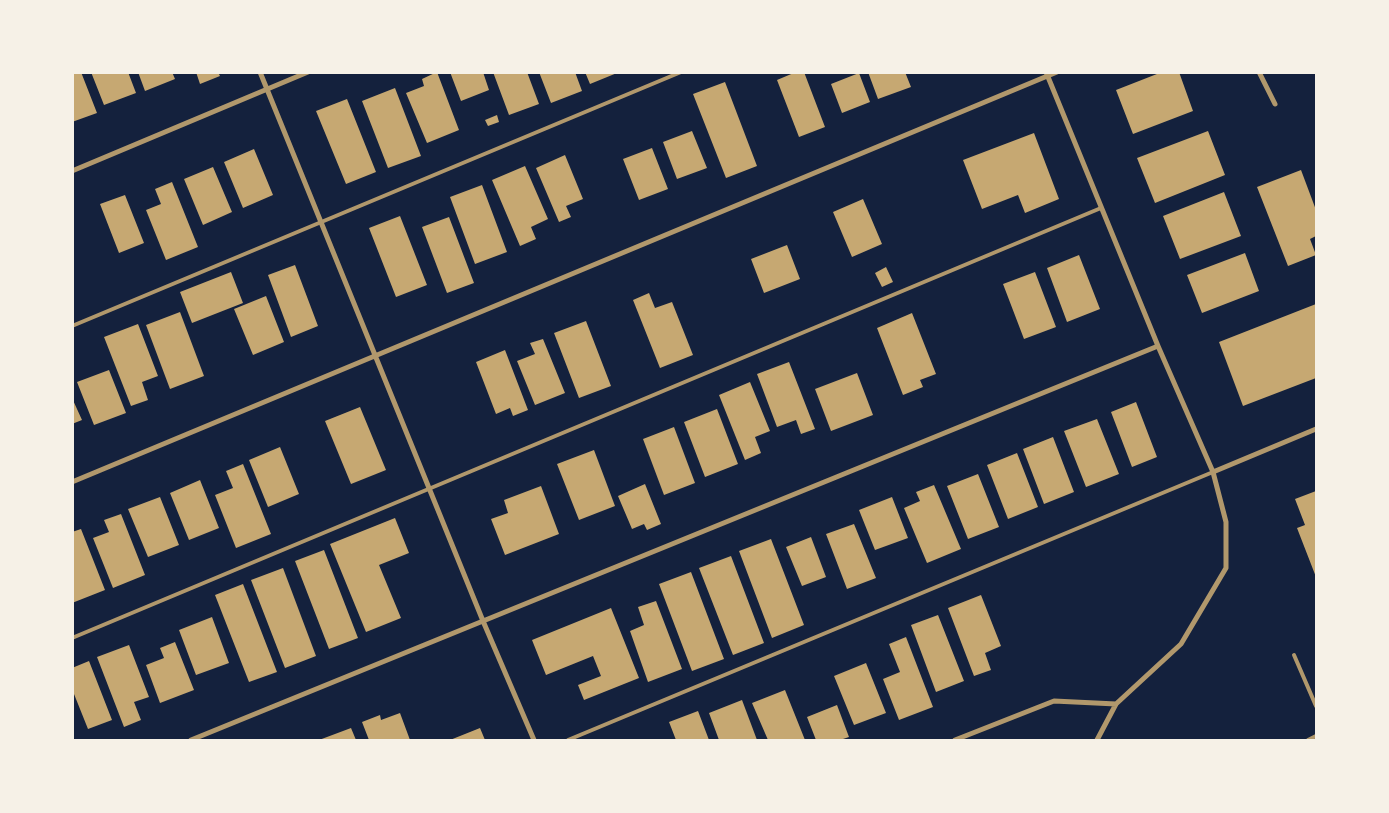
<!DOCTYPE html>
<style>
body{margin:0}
#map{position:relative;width:1389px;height:813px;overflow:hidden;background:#14213d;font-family:Overpass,sans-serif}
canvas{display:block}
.frame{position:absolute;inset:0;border:74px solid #f6f1e7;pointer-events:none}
</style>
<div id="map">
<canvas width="1389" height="813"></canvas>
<div class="frame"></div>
</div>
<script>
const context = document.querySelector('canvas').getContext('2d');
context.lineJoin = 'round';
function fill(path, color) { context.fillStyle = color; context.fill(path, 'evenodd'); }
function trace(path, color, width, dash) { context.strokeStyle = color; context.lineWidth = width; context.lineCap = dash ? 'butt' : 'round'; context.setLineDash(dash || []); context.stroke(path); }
fill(new Path2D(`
 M72 72H81L97 113 72 122Z
 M91 72H128L136 93 104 105Z
 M138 72H172L175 79 145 91Z
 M196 72H218L220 76 200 84Z
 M437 72 459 130 427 143 406 93 424 86 422 79Z
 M450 72H483L489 90 461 101Z
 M493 72H527L539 104 509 115Z
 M539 72H575L582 91 551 103Z
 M585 72H617V73L590 84Z
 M796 72H804L825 127 799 137 777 80Z
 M868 72H905L911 87 878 99Z
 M1162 72H1179L1193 111 1133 134 1116 90Z
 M859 73 870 102 842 113 831 84Z
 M725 82 757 166 726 178 693 94Z
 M395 88 421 156 388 168 362 101Z
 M347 99 376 172 346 184 316 111Z
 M497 115 499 122 488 126 485 120Z
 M692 131 707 168 677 179 663 142Z
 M1208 131 1225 175 1155 203 1137 158Z
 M1034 133 1059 199 1025 213 1018 195 982 209 963 160Z
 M652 148 668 189 639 200 623 159Z
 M254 149 273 195 243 208 224 162Z
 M565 155 583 199 566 206 571 217 559 222 536 168Z
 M525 166 548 219 531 227 536 239 520 246 492 180Z
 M213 167 232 212 203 225 184 179Z
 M1301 170 1316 210V236L1310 239 1316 255 1288 266 1257 187Z
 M172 182 198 247 166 260 146 210 161 204 155 189Z
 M482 185 507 252 475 264 450 197Z
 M1224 192 1241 236 1180 259 1163 216Z
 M125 195 144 243 119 253 100 204Z
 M863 199 882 244 852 257 833 212Z
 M400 216 427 285 396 297 369 228Z
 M449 217 474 283 447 293 422 227Z
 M787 245 800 279 764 293 751 259Z
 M1245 253 1259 291 1202 313 1187 275Z
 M1079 255 1100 309 1067 322 1047 268Z
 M295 265 318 326 291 337 268 275Z
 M886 267 893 282 882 287 875 273Z
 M231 272 243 303 192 323 180 292Z
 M1035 272 1056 327 1024 339 1003 284Z
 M649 293 655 308 672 302 693 355 660 368 633 300Z
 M266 296 284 342 253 355 234 309Z
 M1316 304V378L1243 406 1219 342Z
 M180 312 204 376 170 389 146 325Z
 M912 313 936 374 920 380 923 387 903 395 877 328Z
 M586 321 611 386 579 398 554 333Z
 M138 324 158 376 142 382 148 400 131 406 104 337Z
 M543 339 565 393 535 405 517 361 535 354 530 343Z
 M505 350 528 410 513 416 510 408 496 414 476 362Z
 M789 362 815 429 801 434 796 420 777 427 757 374Z
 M109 370 126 413 94 425 77 382Z
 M857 373 873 415 831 431 815 389Z
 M750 382 770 431 755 437 761 453 745 460 719 395Z
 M72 398 82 420 72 424Z
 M1136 402 1157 457 1132 467 1111 412Z
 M360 407 386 470 351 484 325 421Z
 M717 409 738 464 705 477 684 422Z
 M1097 419 1119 474 1086 487 1064 431Z
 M674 427 695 483 664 495 643 439Z
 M1053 437 1074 492 1044 504 1023 449Z
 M280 447 299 494 268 507 249 460Z
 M594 450 615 506 579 520 557 464Z
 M1017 453 1038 507 1008 519 987 465Z
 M243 464 271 534 236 548 215 495 233 488 226 471Z
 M978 474 999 527 968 539 947 486Z
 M200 480 219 528 189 540 170 493Z
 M645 484 661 524 647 530 644 524 632 529 618 496Z
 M934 485 961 549 927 563 904 508 920 501 916 492Z
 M541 486 559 534 505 555 491 519 508 513 504 500Z
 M1316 491V577L1297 528 1305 525 1295 499Z
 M160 497 179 545 148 557 128 509Z
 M892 497 908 538 875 550 859 510Z
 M121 514 145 575 113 588 93 538 109 532 104 520Z
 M395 518 409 553 379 565 401 618 366 632 330 544Z
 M854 524 876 578 847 589 826 534Z
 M81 529 105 590 72 603V532Z
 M811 537 826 577 802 586 786 547Z
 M771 539 804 625 772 638 739 551Z
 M324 550 358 638 329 649 295 561Z
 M731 556 764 643 733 655 699 568Z
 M283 568 316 656 285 668 251 580Z
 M691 572 724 659 692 671 659 584Z
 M243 584 277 672 249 682 215 595Z
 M981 595 1001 646 985 653 991 670 974 676 948 608Z
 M656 601 682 669 648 682 630 631 644 625 638 607Z
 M611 608 639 678 584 700 578 685 601 676 593 656 546 675 532 640Z
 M938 615 964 681 936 692 911 625Z
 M212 617 229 663 196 675 179 630Z
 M906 637 933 707 899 720 883 679 900 672 889 644Z
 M175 642 194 690 160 703 146 665 164 658 160 648Z
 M129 645 149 697 134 702 141 720 124 727 97 657Z
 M89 661 112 720 88 729 72 689V668Z
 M866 663 886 713 854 725 834 676Z
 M785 690 805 740H768L752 703Z
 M742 700 757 740H719L709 713Z
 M837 705 849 737 840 740H816L807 717Z
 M698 711 709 740H676L669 722Z
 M400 713 410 740H369L362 722 380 715 381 720Z
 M351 728 356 740H319Z
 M480 728 485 740H450Z`), '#c6a872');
trace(new Path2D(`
 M72 326 681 72
 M72 638 1101 208
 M1294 655 1316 706
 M568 740 1213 472
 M1308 740 1316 736`), '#b1986c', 4);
trace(new Path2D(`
 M260 72 483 621 534 740
 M1046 72 1158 346 1213 472 1226 522V568L1181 644 1116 704 1097 740
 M1259 72 1275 104
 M72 171 308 72
 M1213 472 1316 429
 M72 482 1057 72
 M191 740 1158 346
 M955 740 1054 701 1116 704`), '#b1986c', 5);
</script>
